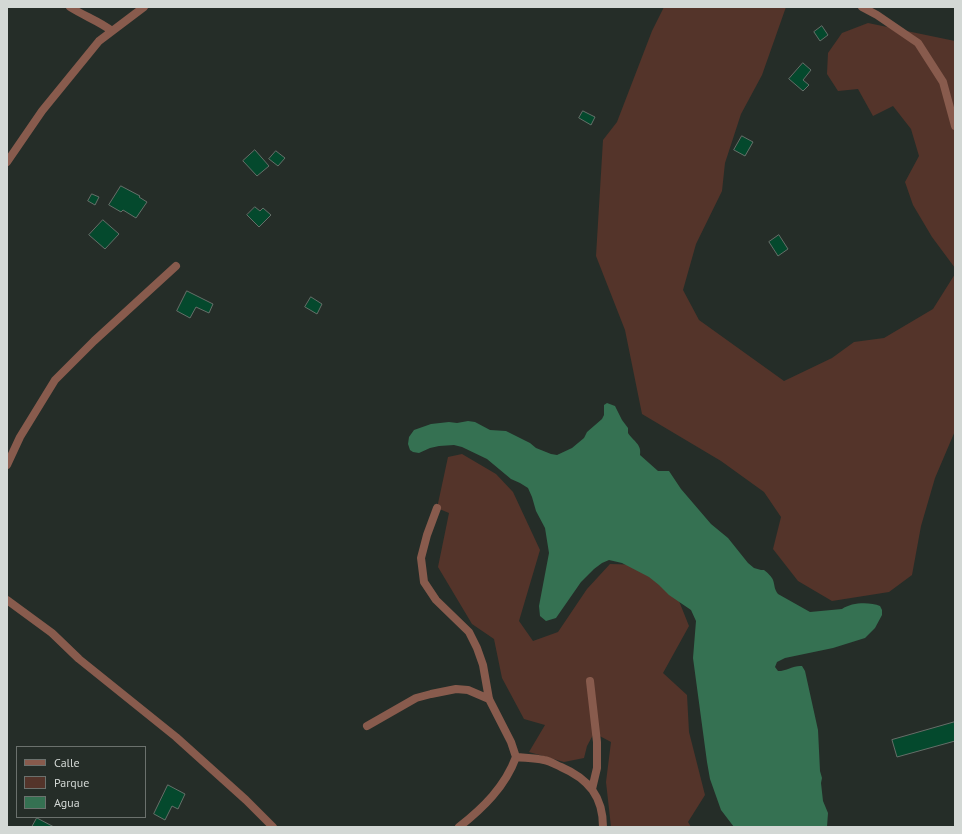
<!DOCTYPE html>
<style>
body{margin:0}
#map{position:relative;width:962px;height:834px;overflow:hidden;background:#252d28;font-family:"PT Sans",sans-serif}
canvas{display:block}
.frame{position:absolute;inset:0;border:8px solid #d3d8d5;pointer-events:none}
.legend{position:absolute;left:16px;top:746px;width:130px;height:72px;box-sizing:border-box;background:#252d28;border:1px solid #6b716d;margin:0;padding:5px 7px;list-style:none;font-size:12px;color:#d3d8d5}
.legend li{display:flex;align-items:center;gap:8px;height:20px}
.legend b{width:20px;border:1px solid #6b716d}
</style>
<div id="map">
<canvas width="962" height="834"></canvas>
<div class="frame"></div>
<ul class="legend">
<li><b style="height:5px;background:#885b4d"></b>Calle</li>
<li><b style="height:11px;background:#54342a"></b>Parque</li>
<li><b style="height:11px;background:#357152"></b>Agua</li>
</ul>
</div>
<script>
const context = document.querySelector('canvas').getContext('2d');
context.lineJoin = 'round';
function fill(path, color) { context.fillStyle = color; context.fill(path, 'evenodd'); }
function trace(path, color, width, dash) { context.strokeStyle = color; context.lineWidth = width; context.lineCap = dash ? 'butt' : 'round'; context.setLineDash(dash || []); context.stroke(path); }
fill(new Path2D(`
 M664 7H786L762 75 741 114 725 163 722 191 696 244 683 290 699 320 784 381 832 358 854 342 884 338 933 309 955 274V431L935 478 921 526 912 575 889 592 832 601 798 581 773 549 781 517 764 492 721 461 642 414 625 330 596 256 603 140 617 122 652 31Z
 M868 23 955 41V268L932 237 913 205 905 182 919 156 911 129 893 106 873 116 858 89 838 91 827 74 828 53 842 33Z
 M462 454 496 474 513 492 540 550 519 621 533 641 558 632 587 589 610 564 644 565 675 591 689 626 663 673 687 695 689 732 705 795 688 822 691 827H611L606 782 611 742 594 733 587 746 584 758 564 762 529 752 545 725 524 719 502 678 494 639 472 624 438 567 449 513 437 508 448 457Z`), '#54342a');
fill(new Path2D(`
 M607 403 615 406 622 420 628 428V433C633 441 642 444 640 455L658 471H669L681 489 711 524 728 538 748 563 754 568 761 570H764C767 572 772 577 773 580 775 586 774 589 778 594L810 612 842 609C852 602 870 602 880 606L882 610V615L875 628 865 638 833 648 785 658 777 662 775 667 778 671C787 671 794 665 802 666L805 671 818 730 820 771 822 778 821 783 823 801 828 813 827 827H734L721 810 710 779 707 762 693 658 696 621 691 610 669 595 659 585 649 577 622 563 609 560 602 563 594 569 581 582 556 618 546 621 540 616 539 606 549 553 545 528 536 511 532 497 528 488 520 483 511 479 487 459 462 447 454 445 439 446 430 448 419 453 413 452 410 450 408 444 409 437 414 430 431 424 449 422 457 423 468 421 475 422 490 430 506 431 530 443 536 448 551 454 557 455 572 448 584 438 587 432 602 419 604 415V405Z`), '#357152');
const building = new Path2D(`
 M822 26 828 35 820 41 814 32Z
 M803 63 811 70 803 80 809 85 803 91 789 79Z
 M583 111 595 117 591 125 579 118Z
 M742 136 753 142 745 156 734 150Z
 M255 150 269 166 257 176 243 161Z
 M276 151 285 158 278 166 269 159Z
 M121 186 140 196 139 197 147 202 136 218 123 210 121 212 109 205Z
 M92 194 99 197 95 205 88 201Z
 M255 207 260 211 263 208 271 215 259 227 247 215Z
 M103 220 119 234 105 249 89 235Z
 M779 235 788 249 778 256 769 242Z
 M187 291 213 304 209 313 196 307 190 318 177 311Z
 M311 297 322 304 317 314 305 307Z
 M955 722V741L897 757 892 740Z
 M168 785 185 794 178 809 172 806 165 820 154 814Z
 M37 818 54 827H32Z`);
fill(building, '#04492d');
trace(building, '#656f69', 1);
trace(new Path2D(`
 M70 7C84 16 99 21 112 31
 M862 7 877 15 918 43 943 82 955 126
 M7 162 42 111 99 41 144 7
 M7 465 20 437 55 380 94 341 176 266
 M437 508 427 535 421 558 424 582 436 600 469 632 477 648 483 665 489 699 511 742 516 757C525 758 535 758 544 760 550 761 556 765 561 767 589 779 603 797 603 827
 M590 681 597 742V768L592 789
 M367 726 416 698 431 694 456 689 468 690 489 699
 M459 827C483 808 505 787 516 757`), '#885b4d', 8);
trace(new Path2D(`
 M7 600 52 633 79 659 176 737 246 800 273 827`), '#885b4d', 8);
</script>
